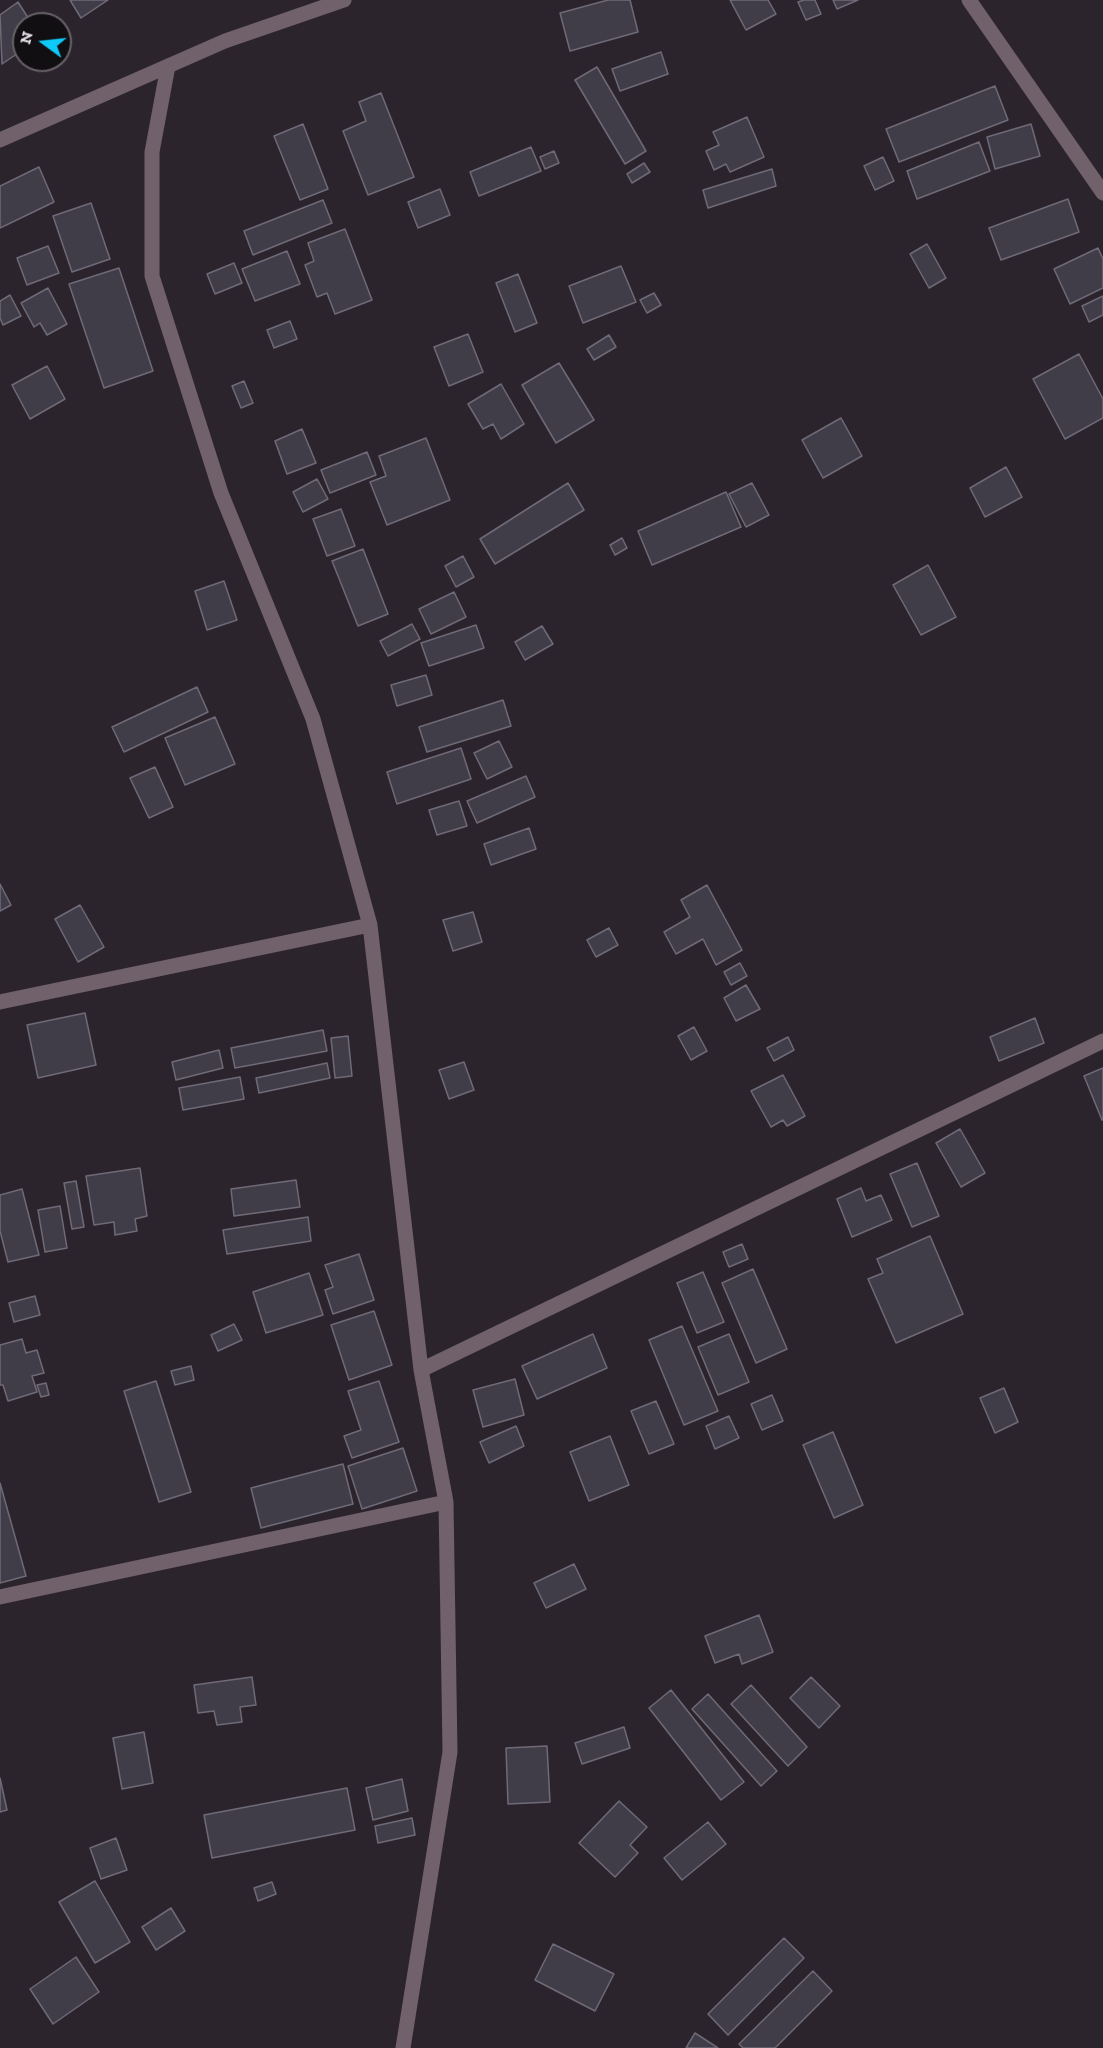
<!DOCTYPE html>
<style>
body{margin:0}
#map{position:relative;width:1103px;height:2048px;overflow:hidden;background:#2c242d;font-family:"Zilla Slab",serif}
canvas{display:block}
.north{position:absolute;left:12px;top:12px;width:60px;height:60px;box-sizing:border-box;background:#120f13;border:2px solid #666267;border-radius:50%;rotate:285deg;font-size:16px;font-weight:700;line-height:24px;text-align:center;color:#e4dfe5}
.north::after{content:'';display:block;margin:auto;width:21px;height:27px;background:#0ecafa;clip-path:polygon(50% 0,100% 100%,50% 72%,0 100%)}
</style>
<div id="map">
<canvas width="1103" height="2048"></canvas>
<div class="north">N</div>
</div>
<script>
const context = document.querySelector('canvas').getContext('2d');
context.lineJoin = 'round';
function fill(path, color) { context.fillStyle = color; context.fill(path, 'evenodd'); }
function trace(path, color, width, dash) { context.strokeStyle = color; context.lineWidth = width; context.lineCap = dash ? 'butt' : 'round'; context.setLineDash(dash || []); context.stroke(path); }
const building = new Path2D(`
 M70 0H108L81 18Z
 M608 0H630L638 32 570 51 560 13Z
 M730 0H768L776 14 746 30Z
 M804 0H815L821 14 806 20 798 2Z
 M833 0H858L837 9Z
 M18 2 32 24H24V49L2 64 0 15Z
 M661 52 668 74 620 91 612 69Z
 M597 67 646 151 625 164 575 80Z
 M995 86 1008 120 899 162 886 129Z
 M381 93 414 177 368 195 343 131 366 121 359 102Z
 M747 117 764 157 730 172 726 164 714 170 706 151 719 145 713 132Z
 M303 124 328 189 300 200 274 136Z
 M1031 124 1040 156 995 169 987 137Z
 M979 142 990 171 917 199 907 171Z
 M531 147 541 171 479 196 470 172Z
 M554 151 559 163 545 169 540 157Z
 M883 157 894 181 875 190 864 166Z
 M644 163 650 172 632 183 627 174Z
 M39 167 54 202 0 228V186Z
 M772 169 776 186 708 208 703 190Z
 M440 189 450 215 418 228 408 202Z
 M1068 199 1079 232 1001 260 989 228Z
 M323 200 332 223 253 255 244 231Z
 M91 203 110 259 72 272 53 216Z
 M345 229 372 300 335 314 327 293 317 297 305 265 314 261 308 243Z
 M927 244 946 278 929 288 910 254Z
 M48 246 59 273 27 285 17 258Z
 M1098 248 1103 259V288L1070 304 1054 269Z
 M287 251 300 284 255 301 242 269Z
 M234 263 242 283 215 294 207 274Z
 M621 266 636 302 583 323 569 286Z
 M119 268 153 371 104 388 69 284Z
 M518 274 537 323 515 332 496 283Z
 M48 288 67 324 47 335 40 323 34 327 21 303Z
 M654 293 661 305 647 313 640 300Z
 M10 295 21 316 3 325 0 318V301Z
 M1103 296V315L1089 322 1082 306Z
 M290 321 297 339 274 348 267 330Z
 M468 334 483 372 449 386 434 347Z
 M609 335 616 347 594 360 587 349Z
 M1079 354 1103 399V418L1065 439 1033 379Z
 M559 363 594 420 556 443 522 385Z
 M47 366 65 399 30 419 12 385Z
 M244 381 253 403 241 408 232 386Z
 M501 384 524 424 501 439 493 424 483 429 468 404Z
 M841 418 862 456 823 478 802 440Z
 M302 429 316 463 287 474 275 441Z
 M426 438 450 500 387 525 370 482 386 476 379 456Z
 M367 452 376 475 330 493 321 470Z
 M1006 467 1022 497 985 517 970 488Z
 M317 479 328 499 303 512 293 492Z
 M568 483 584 510 495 564 480 539Z
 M752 483 769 515 746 527 729 494Z
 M726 492 741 527 652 565 638 531Z
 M341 509 355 546 327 556 313 519Z
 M622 538 627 548 615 555 610 545Z
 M363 549 388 614 358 626 332 561Z
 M463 556 474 577 456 587 445 566Z
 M928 565 956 617 921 635 893 585Z
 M224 581 237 620 207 630 195 591Z
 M454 592 466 617 431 634 419 609Z
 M412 624 420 639 388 656 380 641Z
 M476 625 484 648 429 666 421 643Z
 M542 626 553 644 525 660 515 642Z
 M426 675 432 695 397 706 391 685Z
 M197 687 208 712 124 752 112 727Z
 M503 700 511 726 427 752 419 727Z
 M215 717 235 764 185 785 165 738Z
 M499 741 512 767 487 779 474 753Z
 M461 748 471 779 397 804 387 772Z
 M155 767 173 807 149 818 130 778Z
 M526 776 535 797 477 823 467 801Z
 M459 801 467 826 437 835 429 810Z
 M529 828 536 849 491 865 484 844Z
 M0 884 11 905 0 911Z
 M707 885 742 950 716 965 703 939 676 954 664 932 690 917 681 900Z
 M80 905 104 947 78 962 55 919Z
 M473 912 482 942 453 951 443 920Z
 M609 928 618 945 596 957 587 940Z
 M740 963 747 976 731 985 724 972Z
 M746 985 760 1009 736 1021 724 998Z
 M85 1013 96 1065 38 1078 27 1025Z
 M1035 1018 1044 1043 999 1061 990 1037Z
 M694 1027 707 1051 691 1060 678 1036Z
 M323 1030 327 1051 235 1068 231 1048Z
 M348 1036 352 1076 335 1078 331 1038Z
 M788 1037 794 1050 774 1061 767 1048Z
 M219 1050 223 1068 176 1080 172 1062Z
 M464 1062 474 1090 449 1099 439 1070Z
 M327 1063 330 1078 259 1093 256 1078Z
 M1103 1068V1120H1102L1084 1076Z
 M783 1075 805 1116 787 1126 783 1120 771 1127 751 1091Z
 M240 1077 244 1099 183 1110 179 1088Z
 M960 1129 985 1173 961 1187 936 1143Z
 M917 1163 939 1216 912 1227 890 1174Z
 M140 1168 147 1216 135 1219 137 1231 115 1235 114 1222 94 1225 86 1176Z
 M296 1180 300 1207 234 1216 231 1189Z
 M76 1181 84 1227 72 1229 64 1183Z
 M861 1188 866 1201 881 1195 892 1220 852 1237 837 1199Z
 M22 1189 39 1255 8 1262 0 1231V1195Z
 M60 1206 67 1248 45 1252 38 1210Z
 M308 1217 311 1241 227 1254 223 1230Z
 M930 1236 963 1314 896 1343 868 1279 883 1273 877 1259Z
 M742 1244 748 1259 729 1267 723 1252Z
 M359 1254 374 1300 333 1314 325 1290 333 1287 325 1265Z
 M753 1269 787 1349 756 1363 722 1283Z
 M703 1272 724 1322 697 1333 677 1283Z
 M309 1273 323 1315 266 1333 253 1292Z
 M35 1296 40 1315 14 1322 9 1303Z
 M374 1311 392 1365 349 1380 331 1325Z
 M234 1324 242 1340 218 1351 211 1335Z
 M682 1326 718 1411 684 1425 649 1340Z
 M593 1334 607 1368 537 1399 522 1366Z
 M729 1334 749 1382 718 1395 698 1347Z
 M22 1339 26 1353 37 1350 44 1373 32 1376 37 1392 8 1401 3 1385H0V1345Z
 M191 1366 194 1380 175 1385 171 1371Z
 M515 1379 524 1415 483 1427 473 1390Z
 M156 1381 191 1492 159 1502 124 1391Z
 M379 1381 399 1442 352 1458 344 1436 361 1430 348 1391Z
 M46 1383 49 1395 41 1397 37 1385Z
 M1004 1388 1018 1422 995 1433 980 1398Z
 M772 1395 783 1421 762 1430 751 1404Z
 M656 1401 674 1444 649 1454 631 1411Z
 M729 1416 739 1438 715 1449 706 1426Z
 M516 1426 524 1446 489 1463 480 1442Z
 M833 1432 863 1505 834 1518 803 1445Z
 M610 1436 629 1485 589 1501 570 1452Z
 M403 1448 417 1491 362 1509 348 1466Z
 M343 1464 353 1504 261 1528 251 1488Z
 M0 1483 26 1576 0 1583Z
 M574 1564 586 1589 546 1608 534 1583Z
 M759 1615 773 1652 742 1664 739 1654 715 1663 705 1636Z
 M252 1677 256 1705 240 1707 242 1722 217 1725 214 1711 198 1713 194 1685Z
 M811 1677 840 1706 819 1728 790 1698Z
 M751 1685 807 1747 788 1766 731 1704Z
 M671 1690 744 1782 721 1800 649 1708Z
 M708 1694 777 1771 761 1786 692 1709Z
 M624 1727 630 1748 582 1764 575 1743Z
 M144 1732 153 1783 122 1789 113 1738Z
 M547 1746 550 1802 508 1804 506 1748Z
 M0 1778 7 1810 0 1812Z
 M402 1779 408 1811 373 1820 366 1788Z
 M347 1788 355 1830 212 1858 204 1815Z
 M619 1801 647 1827 630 1845 638 1853 615 1877 579 1843Z
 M412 1818 415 1835 378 1843 375 1826Z
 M708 1822 726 1844 682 1880 664 1858Z
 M116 1838 127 1870 101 1879 90 1848Z
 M95 1881 130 1942 95 1963 59 1902Z
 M272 1882 276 1894 258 1901 254 1888Z
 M171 1908 185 1931 156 1950 142 1927Z
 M784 1938 804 1958 728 2035 708 2014Z
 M553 1944 614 1974 595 2011 535 1980Z
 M76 1957 99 1992 53 2024 30 1989Z
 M813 1971 832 1991 775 2048H743L739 2044Z
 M695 2033 718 2048H686Z`);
fill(building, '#413d48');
trace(building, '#6f6a77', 1.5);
trace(new Path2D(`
 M969 0 1103 193
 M168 66 152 152V276L221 493 313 719 370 925 421 1370 446 1502 450 1752 403 2048
 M0 140 225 41 344 0
 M0 1002 370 925
 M421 1370 1103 1041
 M0 1597 446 1502`), '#70616a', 15);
</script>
